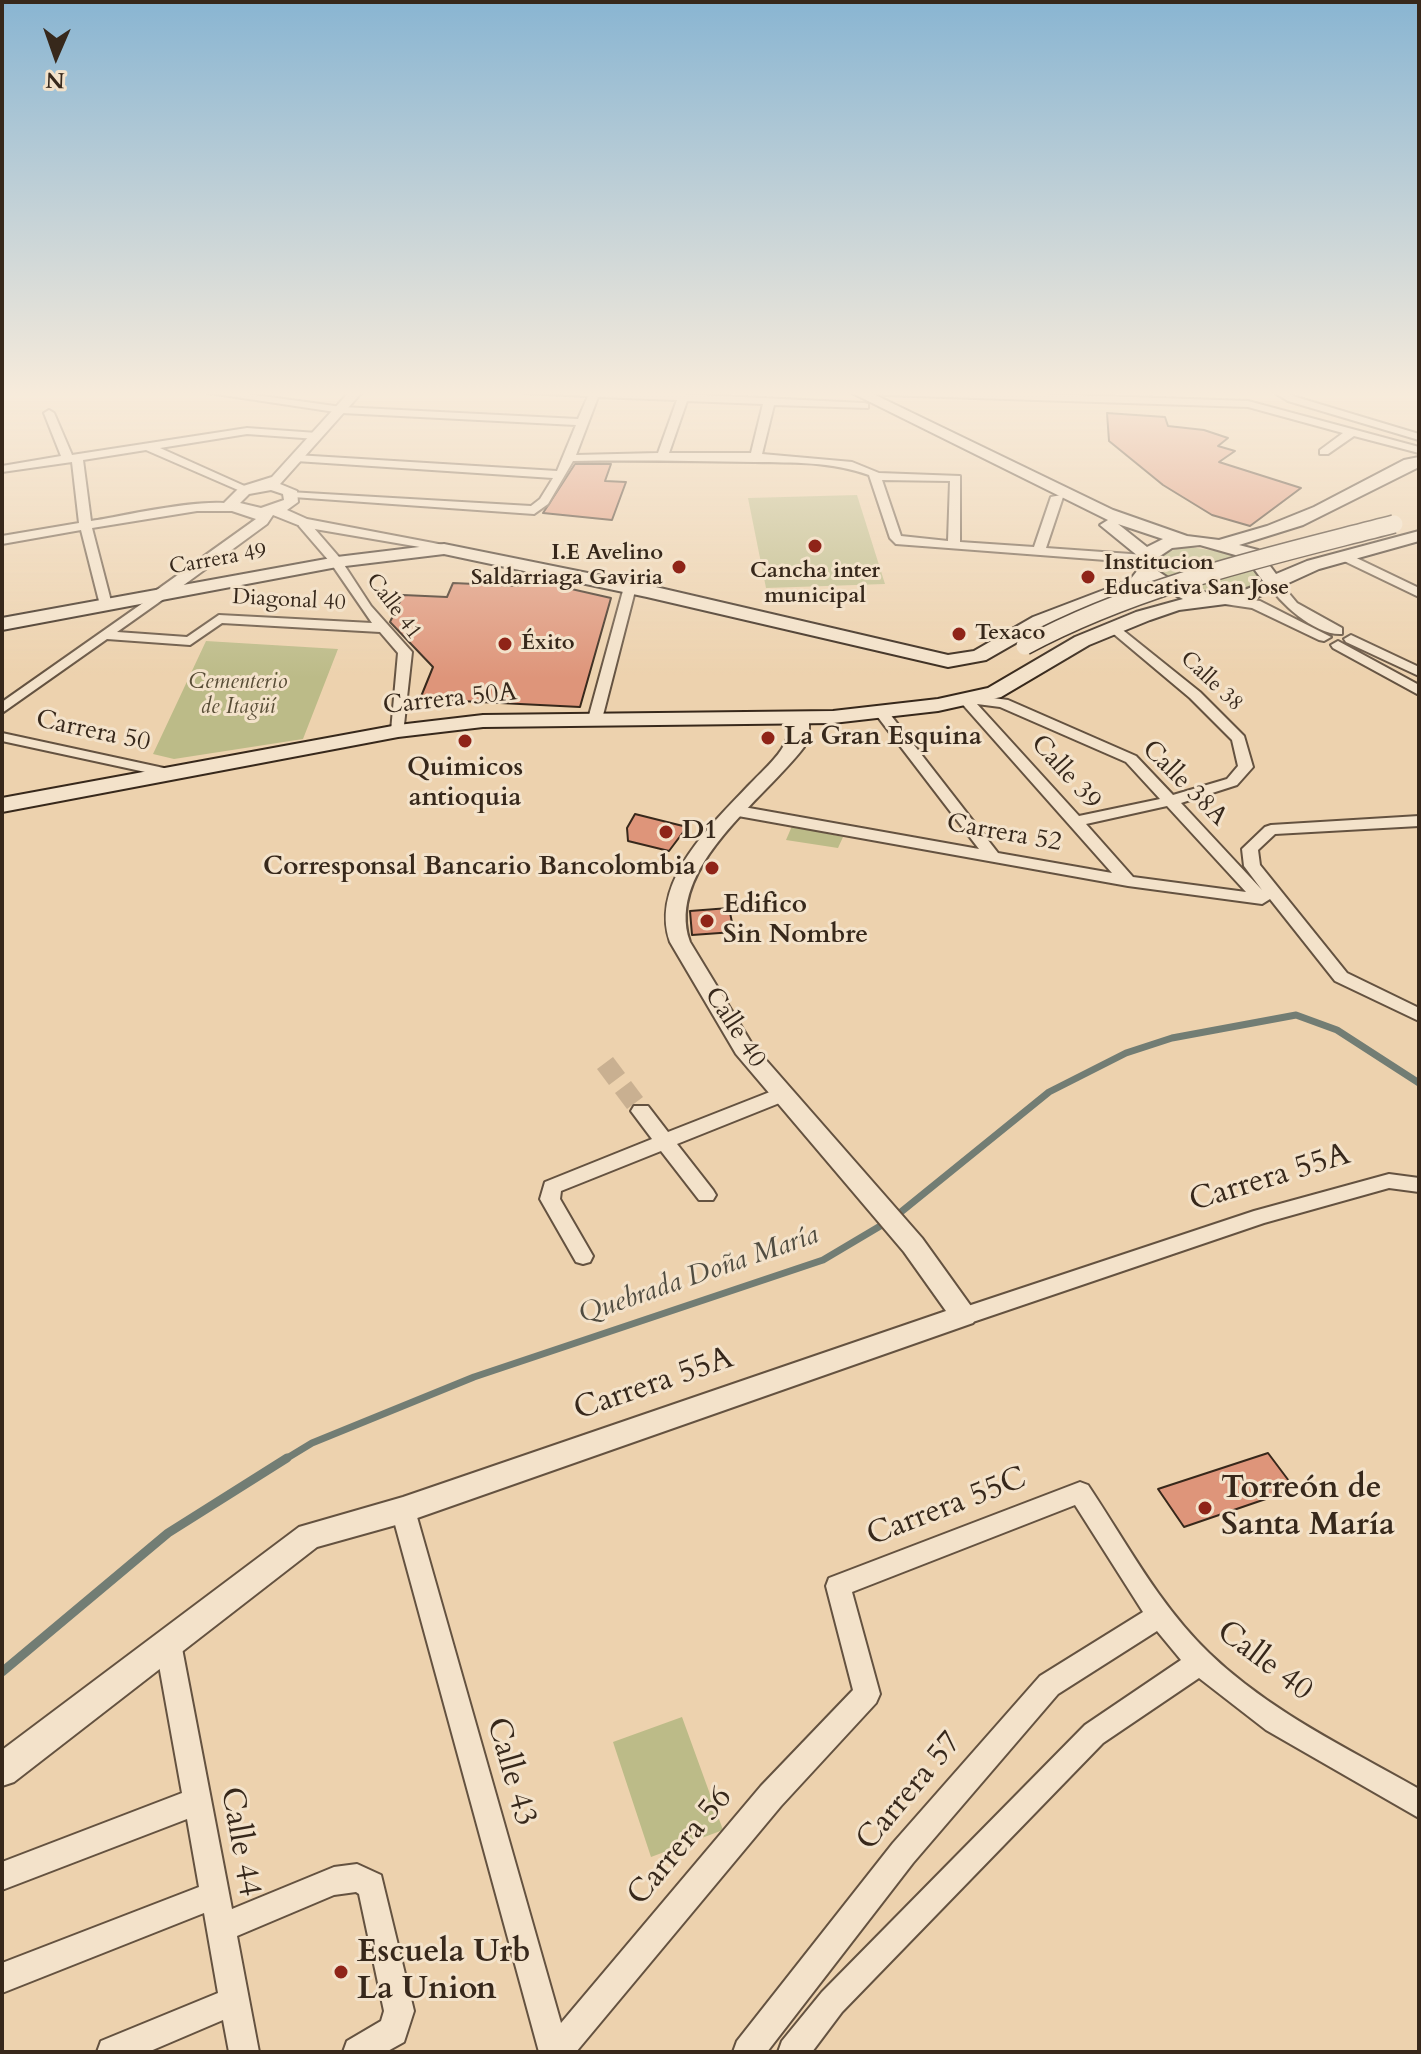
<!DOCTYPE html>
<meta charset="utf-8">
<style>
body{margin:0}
#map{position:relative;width:1421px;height:2054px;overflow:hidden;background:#edd2ae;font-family:Cardo,serif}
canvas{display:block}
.frame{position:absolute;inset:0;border:4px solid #37281b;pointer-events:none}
.north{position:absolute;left:16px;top:16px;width:80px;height:80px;-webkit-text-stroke:6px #f3e2ca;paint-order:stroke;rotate:182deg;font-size:22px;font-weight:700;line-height:32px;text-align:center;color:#37281b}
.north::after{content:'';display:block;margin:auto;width:28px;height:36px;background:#37281b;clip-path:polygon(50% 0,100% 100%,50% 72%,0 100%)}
</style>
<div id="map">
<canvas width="1421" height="2054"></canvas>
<div class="frame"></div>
<div class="north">N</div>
</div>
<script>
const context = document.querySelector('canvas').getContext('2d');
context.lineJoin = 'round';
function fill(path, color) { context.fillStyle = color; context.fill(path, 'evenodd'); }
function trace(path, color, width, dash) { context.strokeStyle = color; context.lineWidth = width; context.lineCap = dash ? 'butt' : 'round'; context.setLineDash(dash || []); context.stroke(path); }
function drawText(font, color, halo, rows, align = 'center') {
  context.font = font + ' Cardo,serif'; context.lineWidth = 6; context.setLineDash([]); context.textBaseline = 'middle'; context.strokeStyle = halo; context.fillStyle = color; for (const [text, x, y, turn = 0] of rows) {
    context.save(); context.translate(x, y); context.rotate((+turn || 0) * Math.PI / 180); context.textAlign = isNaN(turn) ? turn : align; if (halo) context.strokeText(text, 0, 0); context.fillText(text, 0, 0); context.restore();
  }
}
fill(new Path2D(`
 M857 495 885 584 766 588 748 498Z
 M1184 546 1235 554 1256 570 1257 580C1230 606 1175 596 1156 564L1158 556Z
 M206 641 338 649 303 739 174 759 153 754Z
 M792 826 843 837 838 848 786 840Z
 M682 1717 723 1830 651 1857 613 1742Z`), '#bcbb88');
trace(new Path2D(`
 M896 1216 1049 1092 1126 1053 1172 1038 1296 1015 1337 1030 1419 1083
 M284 1460 312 1443 474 1377 823 1260 887 1222`), '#727d74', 7);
trace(new Path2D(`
 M2 1672 168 1533 287 1458`), '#727d74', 9);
const building = new Path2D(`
 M1107 413 1165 417 1168 426 1204 430 1228 438 1218 446 1235 451 1219 462 1301 488 1250 526 1212 515 1163 485 1109 441Z
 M575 464H611L605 481 626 482 612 520 543 513Z
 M523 578 611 598 580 707 420 699 433 667 390 622 403 595 447 597 453 583 519 586Z
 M635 814 687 827 669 851 628 841 627 828Z
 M729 908 734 932 692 935 690 911Z
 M1268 1453 1295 1489 1184 1527 1158 1489Z`);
fill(building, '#de957a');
trace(building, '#37281b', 2);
trace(new Path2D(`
 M605 1063 641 1111`), '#c9b091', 20, [20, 10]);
const minor = new Path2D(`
 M189 390H219L342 407 578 419 588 396 525 393 520 390H601L864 403 868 404V408L774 405 762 454 852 462 879 473 960 476V542L1034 547 1051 497 1061 495 1063 497 1046 548 1145 555 1151 559 1145 563 896 544 890 538 869 475C830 461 794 463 755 462 694 461 634 460 573 461L548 504 534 514 293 497 289 496V492L531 506 540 499 553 478 296 461 290 458 296 455 557 471 576 425 342 413ZM598 397 677 400 658 453 576 455ZM687 401 763 404 751 453H669ZM882 480 950 481 948 541 901 536Z
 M927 390 1248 401 1419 447V453L1354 436 1328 454H1320V450L1343 433 1248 407 855 394 850 391Z
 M1270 390H1283L1296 397 1419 434V440L1288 401Z
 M49 410 54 413 72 455 247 428 317 433 322 436 317 439 247 434 160 448 249 488 251 490 245 493 146 450 83 460 91 521C119 517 220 493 240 507L234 511H197L92 528 112 605 106 609 100 605 81 530 2 544V536L79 523 72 462 2 472V466L61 456 44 413Z
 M299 520H307L339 557 371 606 412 652 403 734H393L391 731 398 653 380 632 222 623 190 645 107 639 2 713V702L160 591 166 595 165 598 117 632 187 637 219 615 372 623 330 562 299 526Z
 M1344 552 1419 588V597L1340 559 1338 556Z
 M1269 579H1277L1297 603 1342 628V634C1316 636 1279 603 1267 582Z
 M630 583 636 587 602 719 600 722H590L588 719 624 587Z
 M1223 596 1260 601 1331 637 1324 641 1319 640 1252 608 1218 603 1217 600Z
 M1114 623 1200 692 1244 736 1253 767 1237 785 1181 803 1262 890 1244 866 1242 849 1265 827 1271 825 1419 816V826L1275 834 1258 850 1260 865 1347 973 1419 1008V1021L1335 981 1270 899 1262 904 1128 886 738 816 730 811 738 806 979 849 874 712 881 708 886 709 998 853 1112 873 957 698 964 694 1008 700 1136 756 1173 795 1227 779 1238 766 1232 740 1190 698 1109 630 1107 627ZM977 704 1000 707 1126 762 1160 799 1079 816ZM1167 806 1246 892 1133 877 1086 824Z
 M1351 635 1419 667V676L1346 642 1344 639Z
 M1338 641 1419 685V695L1333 648 1331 645Z
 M2 733 173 770 180 774 173 778 2 741Z
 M780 1088 789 1095 787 1100 677 1144 713 1190 716 1195 713 1200H699L661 1151 561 1191 560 1199 593 1256 590 1262 583 1264 576 1262 540 1199 545 1182 652 1139 631 1111 634 1106H648L668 1132Z
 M1389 1174 1419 1178V1192L1389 1188 1264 1223 964 1325 956 1322 953 1316 956 1310 1254 1211Z
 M1080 1482 1088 1485C1126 1542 1159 1605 1209 1653 1269 1711 1347 1748 1419 1789V1818L1266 1730 1199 1678 1103 1743 842 2012 812 2052H778L782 2041 822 1992 1085 1725 1181 1660 1157 1631 1058 1694 913 1863 767 2052H733L737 2041 893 1843 1040 1676 1143 1612 1075 1505 852 1592 880 1694 876 1703 781 1806 576 2052H539L391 1510 395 1503 403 1499 411 1503 415 1510 561 2023 761 1786 853 1690 826 1586 829 1578Z
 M168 1631 177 1635 181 1643 232 1909 334 1867 357 1864 381 1875 414 2011 404 2042 386 2052H343L347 2041 381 2021 384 2011 359 1894 356 1892 334 1895 237 1936 259 2052H229L223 2020 148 2052H97L101 2041 218 1993 204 1913 2 1993V1963L199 1887 187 1819 2 1890V1862L182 1793 155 1643 159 1635Z`);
const tertiary = new Path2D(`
 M351 390H364L280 484 297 491 298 502 287 510 307 519 449 546V552L303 527 273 515 267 524 166 598H154V592L256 519 232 511 224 503 240 487 272 477ZM271 490 283 494 284 500 261 508 240 503 249 494Z
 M800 713 809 718V735L804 747C765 799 664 868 690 942L752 1044 922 1238 973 1309 977 1316 973 1323 403 1523 317 1547 14 1782 2 1786V1750L299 1527 403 1497 946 1311 904 1252 736 1054 670 942C649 882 712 824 750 784 770 763 791 748 791 718Z`);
const secondary = new Path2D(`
 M846 390H865L1113 510 1187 536 1219 540 1267 526 1314 507 1404 460 1419 457V467L1303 525 1239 545 1258 550 1276 574 1307 561 1419 531V541L1319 569 1249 601 1179 610 1150 620 1089 645 1001 697 938 711 833 723 483 727 398 737 2 812V798L398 725 483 715 833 711 938 699 988 688 1075 637 1136 612 1183 599 1148 581 1142 588 1047 625 986 660 948 667 647 597 444 554 337 567 2 630V618L337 557 444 544 647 585 948 655 974 651 1033 617 1130 580 1137 571 1138 556 1100 525 1108 520ZM1118 524 1163 539 1147 547ZM1200 545 1246 558 1263 581C1227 604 1187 593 1155 569L1154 560 1172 548Z`);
trace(minor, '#645240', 4);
trace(tertiary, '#645240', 4);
trace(secondary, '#37281b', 4);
fill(minor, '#f3e2ca');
fill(tertiary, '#f3e2ca');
fill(secondary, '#f3e2ca');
const secondaryBridge = new Path2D(`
 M1025 646C1141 584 1267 557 1394 524`);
trace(secondaryBridge, '#37281b', 20, []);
trace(secondaryBridge, '#f3e2ca', 17);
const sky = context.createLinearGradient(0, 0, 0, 678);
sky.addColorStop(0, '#89b5d2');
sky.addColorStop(0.58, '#f7ebdb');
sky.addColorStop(1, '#f7ebdb00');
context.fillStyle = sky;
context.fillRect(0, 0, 1421, 678);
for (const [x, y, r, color] of [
 [815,546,8,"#8f2418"],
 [679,567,8,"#8f2418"],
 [1088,577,8,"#8f2418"],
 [959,634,8,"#8f2418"],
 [505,644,8,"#8f2418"],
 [768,738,8,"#8f2418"],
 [465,741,8,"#8f2418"],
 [666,832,8,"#8f2418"],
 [712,868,8,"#8f2418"],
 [707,921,8,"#8f2418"],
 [1205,1508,8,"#8f2418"],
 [341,1972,8,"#8f2418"]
]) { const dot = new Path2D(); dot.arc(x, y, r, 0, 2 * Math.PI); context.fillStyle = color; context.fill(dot); trace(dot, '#f3e2ca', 3); }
drawText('bold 22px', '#37281b', '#f3e2ca', [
 ["I.E Avelino",663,554,"right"],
 ["Saldarriaga Gaviria",663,579,"right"],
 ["Institucion",1104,564],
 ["Educativa San Jose",1104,589],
 ["Cancha inter",815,572,"center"],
 ["municipal",815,597,"center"],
 ["Texaco",975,634],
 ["Éxito",521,644]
], 'left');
drawText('22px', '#37281b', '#f3e2ca', [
 ["Carrera 49",218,560,-10],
 ["Diagonal 40",289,601,3],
 ["Calle 41",393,607,53],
 ["Calle 38",1211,682,43]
]);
drawText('italic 22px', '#584d36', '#f3e2ca', [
 ["Cementerio",238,683],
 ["de Itagüí",238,708]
]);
drawText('26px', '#37281b', '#f3e2ca', [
 ["Carrera 50A",450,700,-6],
 ["Carrera 50",93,732,12],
 ["Calle 39",1065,773,48],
 ["Calle 38A",1184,784,45],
 ["Carrera 52",1004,834,10],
 ["Calle 40",734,1028,57]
]);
drawText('bold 26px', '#37281b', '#f3e2ca', [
 ["La Gran Esquina",784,738],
 ["Quimicos",465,769,"center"],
 ["antioquia",465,799,"center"],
 ["D1",682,832],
 ["Corresponsal Bancario Bancolombia",696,868,"right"],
 ["Edifico",723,906],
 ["Sin Nombre",723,936]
], 'left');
drawText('italic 28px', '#504c40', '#f3e2ca', [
 ["Quebrada Doña María",699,1276,-19]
]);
drawText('32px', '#37281b', '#f3e2ca', [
 ["Carrera 55A",1270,1179,-17],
 ["Carrera 55A",654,1385,-19],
 ["Carrera 55C",947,1508,-21],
 ["Calle 40",1264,1662,37],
 ["Calle 43",510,1772,74],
 ["Carrera 57",910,1792,-50],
 ["Calle 44",239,1842,80],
 ["Carrera 56",681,1847,-50]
]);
drawText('bold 32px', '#37281b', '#f3e2ca', [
 ["Torreón de",1221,1490],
 ["Santa María",1221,1527],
 ["Escuela Urb",357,1954],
 ["La Union",357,1991]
], 'left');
</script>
